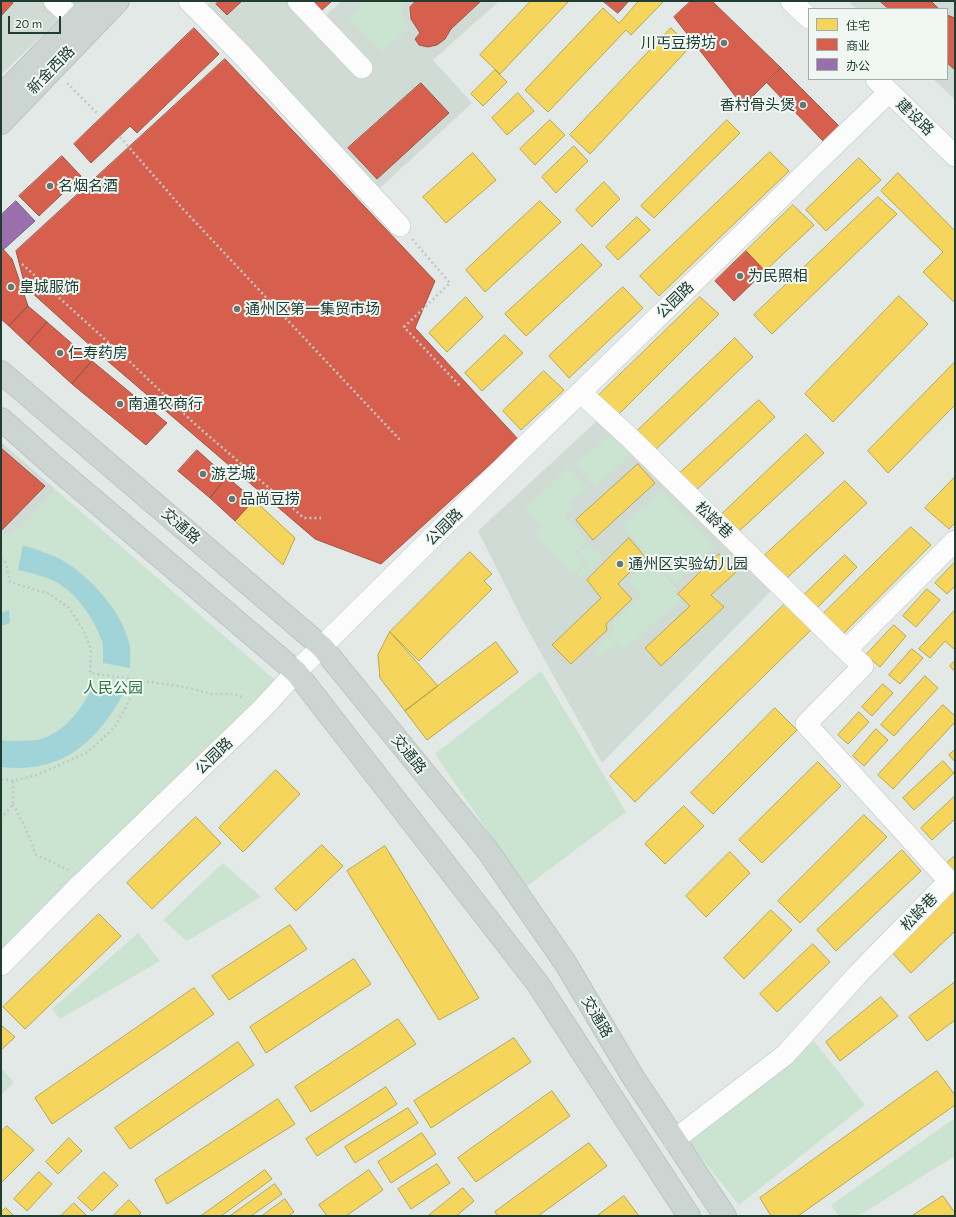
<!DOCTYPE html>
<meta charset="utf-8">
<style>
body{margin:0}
#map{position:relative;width:956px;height:1217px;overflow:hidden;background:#e3e9e6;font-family:Commissioner,"Noto Sans SC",sans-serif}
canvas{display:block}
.frame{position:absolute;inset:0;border:2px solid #203d34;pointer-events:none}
.legend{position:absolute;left:808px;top:8px;width:140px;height:72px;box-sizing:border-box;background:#f1f8f4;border:1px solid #9dada7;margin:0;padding:5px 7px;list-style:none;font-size:12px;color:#203d34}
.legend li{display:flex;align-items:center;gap:8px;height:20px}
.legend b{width:20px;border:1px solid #9dada7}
.scale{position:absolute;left:8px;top:16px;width:53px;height:18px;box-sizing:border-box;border:2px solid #203d34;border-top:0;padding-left:5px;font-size:12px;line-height:14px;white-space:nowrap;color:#203d34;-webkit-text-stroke:3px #f1f8f4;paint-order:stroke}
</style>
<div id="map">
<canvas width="956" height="1217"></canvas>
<div class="frame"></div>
<ul class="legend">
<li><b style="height:11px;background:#f6d55c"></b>住宅</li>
<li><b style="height:11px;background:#d6604d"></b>商业</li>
<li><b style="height:11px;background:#9970ab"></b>办公</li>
</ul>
<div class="scale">20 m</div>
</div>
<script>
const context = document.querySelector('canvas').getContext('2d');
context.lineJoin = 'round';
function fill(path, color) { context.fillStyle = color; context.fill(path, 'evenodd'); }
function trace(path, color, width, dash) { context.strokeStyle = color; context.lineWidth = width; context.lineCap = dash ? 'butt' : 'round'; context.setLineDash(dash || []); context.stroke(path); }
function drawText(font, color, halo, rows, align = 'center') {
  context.font = font + ' Commissioner,"Noto Sans SC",sans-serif'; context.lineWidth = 4; context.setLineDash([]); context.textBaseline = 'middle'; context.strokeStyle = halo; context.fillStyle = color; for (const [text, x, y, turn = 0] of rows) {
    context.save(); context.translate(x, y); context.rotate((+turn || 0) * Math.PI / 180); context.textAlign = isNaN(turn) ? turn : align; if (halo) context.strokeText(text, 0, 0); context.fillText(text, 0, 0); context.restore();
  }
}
fill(new Path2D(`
 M1 1H77L1 75Z
 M211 1H298L318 22 342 1H499L433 60 472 103 380 188 249 51 204 8Z
 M848 1H955V100L933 79H947V9H857Z
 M601 417 772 590 602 763 523 621 478 531Z
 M1 442 56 490 19 530 1 537Z`), '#d0dbd6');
fill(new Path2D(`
 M365 1H409L402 8 403 19 409 28 382 52 348 18Z
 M613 432 633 453 595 487 575 465Z
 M568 468 587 488 569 502 574 508 564 516 587 541 574 553 584 564 573 574 534 533 541 527 523 510Z
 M56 490 276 681 1 958V537L19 530Z
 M661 490 715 546 675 583 621 526Z
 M589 544 604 557 583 578 577 574 588 562 578 553Z
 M648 560 677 589 673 592 681 600 624 650 617 643 599 659 592 652 614 631 612 623 641 596 627 580Z
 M541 671 626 812 526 887 435 754Z
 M223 863 261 897 187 941 163 920Z
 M138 933 160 961 60 1019 52 1009Z
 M814 1041 865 1105 739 1205 688 1141Z
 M1 1068 14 1082 1 1095Z
 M955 1118V1156L858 1216H839L831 1205Z`), '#cbe3d1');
fill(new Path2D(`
 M23 545C35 549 47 553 58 558 88 573 124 613 130 647 131 654 130 661 130 668L103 663C103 656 104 648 102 642 95 620 80 598 61 585 49 577 32 573 18 570Z
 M9 610 10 623 1 626V613Z
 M91 690 123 694C96 744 60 774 1 767V740C7 741 13 741 20 741 26 740 35 741 41 739 64 732 81 710 91 690Z`), '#a1d4d9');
const homes = new Path2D(`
 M531 1H569L500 74 480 55Z
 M639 1H664L631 35 626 30 548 112 525 90 603 8 619 23Z
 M671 28 690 47 590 154 570 135Z
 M495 70 507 82 483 106 471 94Z
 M228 92 249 112 177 182 156 159Z
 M518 93 534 111 507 135 492 118Z
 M550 120 565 135 535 165 520 149Z
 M727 120 740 133 654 218 641 206Z
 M574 146 588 161 556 193 542 177Z
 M770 152 789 171 659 296 640 276Z
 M287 153 307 175 234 242 213 220Z
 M473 153 496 180 446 223 423 197Z
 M859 158 881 180 826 231 806 210Z
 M898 173 955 231V303L923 272 943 252 881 191Z
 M604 182 620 199 592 227 576 210Z
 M878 197 897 214 772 334 754 315Z
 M118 200 139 221 64 291 44 269Z
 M540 201 561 222 485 292 466 270Z
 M793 205 814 225 765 271 746 251Z
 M339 212 358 233 287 300 266 277Z
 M637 217 650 230 618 260 606 247Z
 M582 244 602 265 526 336 505 314Z
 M176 259 197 280 125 349 103 327Z
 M400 275 421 296 347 363 326 339Z
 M623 287 643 308 569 378 549 356Z
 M899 296 928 324 833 422 805 394Z
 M466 297 483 317 447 352 429 333Z
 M700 297 719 314 618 415 599 395Z
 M232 315 254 336 183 401 163 380Z
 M505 335 523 353 482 391 465 373Z
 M735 338 753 357 653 452 635 433Z
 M955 362V405L888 473 868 451Z
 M544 371 564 390 521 430 503 411Z
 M288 376 312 400 246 457 225 432Z
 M413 378 431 398 400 427 382 408Z
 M759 400 775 417 694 492 679 474Z
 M462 423 487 447 371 554 348 530Z
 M347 434 370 456 315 509 293 486Z
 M806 434 824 453 737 533 721 515Z
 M638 464 655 483 593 540 576 520Z
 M955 477V523L949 529 925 508Z
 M845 481 867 503 787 578 765 555Z
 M254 500 295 538 283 565 235 521Z
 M911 527 931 545 843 634 823 614Z
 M629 538 645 557 618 584 632 599 606 624 607 630 571 664 552 645 601 598 587 580Z
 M470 552 492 574 484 581 492 589 419 661 390 632Z
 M719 554 736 572 711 595 724 607 661 666 645 648 690 606 678 594Z
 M845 555 857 567 816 609 803 596Z
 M955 562V586L947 594 935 583Z
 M927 589 940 600 916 627 903 616Z
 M788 601 814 627 635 802 610 776Z
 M955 610V650L945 641 930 658 919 649Z
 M894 625 906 636 880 667 866 655Z
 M390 632 438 686 405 711 380 678 378 655Z
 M496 642 518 672 427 740 405 711Z
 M912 649 923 658 900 684 889 675Z
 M955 661V672L950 666Z
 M925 676 938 688 894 736 881 725Z
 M883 684 893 693 872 716 862 707Z
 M943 705 955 716V722L893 789 878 775Z
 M775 708 797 730 713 814 691 793Z
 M859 712 869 722 848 744 838 735Z
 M876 729 888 740 864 766 853 756Z
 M955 750V762L949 755Z
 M943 761 954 773 914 810 903 798Z
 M818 762 841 786 762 863 739 840Z
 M276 770 300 794 243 852 219 828Z
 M955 796V819L932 840 921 828Z
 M684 806 704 826 665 864 645 844Z
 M864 815 887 837 800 923 778 901Z
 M196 817 221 843 152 909 127 883Z
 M322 845 343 866 296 911 275 889Z
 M385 846 479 998 439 1020 347 871Z
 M902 850 921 871 836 951 817 930Z
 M730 852 750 873 706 917 686 896Z
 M955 856V883L941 868Z
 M952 890 955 893V931L911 973 889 949Z
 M771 910 792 930 744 979 724 958Z
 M99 914 121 936 25 1029 3 1007Z
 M290 925 307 949 229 1000 212 976Z
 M813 944 830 962 777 1012 760 994Z
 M354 959 371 984 266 1053 250 1027Z
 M955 982V1020L927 1041 909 1017Z
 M194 988 214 1014 52 1124 35 1098Z
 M881 997 898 1016 840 1061 826 1042Z
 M398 1019 416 1044 311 1112 295 1087Z
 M1 1025 15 1037 1 1050Z
 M514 1038 531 1062 431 1128 414 1101Z
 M238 1042 254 1065 130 1149 115 1128Z
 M937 1071 955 1095V1105L798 1216H771L760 1198Z
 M386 1087 397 1104 317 1156 306 1139Z
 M552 1091 570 1116 476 1182 458 1158Z
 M278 1099 295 1124 167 1204 155 1180Z
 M408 1108 418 1123 355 1163 345 1147Z
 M7 1126 34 1150 1 1183V1132Z
 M422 1133 436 1154 391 1183 378 1162Z
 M69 1138 82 1151 58 1174 46 1162Z
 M589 1143 607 1166 538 1216H498L495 1212Z
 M437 1164 450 1183 411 1209 398 1189Z
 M265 1170 272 1179 221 1216H201Z
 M369 1170 383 1190 346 1216H327L319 1205Z
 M39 1172 52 1184 27 1211 14 1199Z
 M104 1172 118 1185 92 1211 78 1198Z
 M275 1184 282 1194 251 1216H230Z
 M463 1188 474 1201 456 1216H428Z
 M624 1196 639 1216H597Z
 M943 1196 955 1213V1216H912Z
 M285 1199 294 1212 288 1216H262Z
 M129 1200 141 1213 138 1216H113Z
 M74 1203 87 1216H61Z
 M6 1208 14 1216H1V1212Z`);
fill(homes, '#f6d55c');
trace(homes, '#b6a750', 1);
const shops = new Path2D(`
 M1 1H11L13 3 1 16Z
 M219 1H242L227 15 216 4Z
 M311 1H332L321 11Z
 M416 1H481L451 29 445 39 437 45 428 47 419 45 415 39 420 33 411 19 410 7Z
 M603 1H629L618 13Z
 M691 1H712L781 68 743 106 674 17Z
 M880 1H931L939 9H889Z
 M947 15 955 18V70L947 63Z
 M194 28 219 54 137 133 130 126 91 163 74 144Z
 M225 59 435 281 415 328 518 439 381 564 315 539 103 357 30 291 23 278 16 251Z
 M781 68 839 126 823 141 767 83Z
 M421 83 449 113 377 179 348 148Z
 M62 156 81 176 39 216 19 196Z
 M1 247 12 259 28 306 9 326 1 319Z
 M746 251 765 271 734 301 715 281Z
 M28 306 47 322 28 344 9 326Z
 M47 322 92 361 72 384 28 344Z
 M92 361 167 423 146 445 72 384Z
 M1 448 45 486 1 531Z
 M197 450 227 477 210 498 178 471Z
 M227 477 254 500 235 521 210 498Z`);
fill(shops, '#d6604d');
trace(shops, '#9f5646', 1);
const offices = new Path2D(`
 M16 201 35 221 3 250 1 247V215Z`);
fill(offices, '#9970ab');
trace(offices, '#756187', 1);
const minor = new Path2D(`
 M54 1 75 20
 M189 1 243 56 400 226
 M298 1 362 68
 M791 1 809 18
 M876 79 955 156
 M580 392 627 435 846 650 955 541
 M1 965 82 883 262 709 296 672 522 449 889 92
 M674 1140 785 1055 858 974 949 881 806 724 863 666 846 650`);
const major = new Path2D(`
 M1 96 93 1
 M1 123 118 1
 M1 372 322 647 488 851 566 964 633 1077 725 1216
 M1 419 56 468 296 672 538 984 689 1216`);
trace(minor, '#c0c6c3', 22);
trace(major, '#bbc5c2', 24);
trace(new Path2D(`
 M67 83 99 115
 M120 137 183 209 401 441
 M412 239 450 283 404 327 461 387
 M22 264 130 362 196 425 304 518H321
 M1 558 6 563 10 582 50 594 69 608 84 631 91 650 90 673 190 688 212 694H234L245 698
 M1 779 13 781 37 775 88 752 114 728 129 701 138 679
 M13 804C22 821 30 836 35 854L68 870
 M1 819 13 804V781`), '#c0c9c6', 2.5, [2, 3]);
trace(minor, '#fbfcfb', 21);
trace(major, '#ccd5d2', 22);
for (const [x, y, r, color] of [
 [724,43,4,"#647972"],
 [803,105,4,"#647972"],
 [50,186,4,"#647972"],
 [740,276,4,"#647972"],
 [11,287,4,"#647972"],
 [237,309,4,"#647972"],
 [60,353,4,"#647972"],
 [120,404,4,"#647972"],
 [203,474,4,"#647972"],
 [232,499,4,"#647972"],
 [620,564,4,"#647972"]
]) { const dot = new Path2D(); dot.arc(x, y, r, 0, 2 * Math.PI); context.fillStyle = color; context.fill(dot); trace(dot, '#f1f8f4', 1.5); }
drawText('15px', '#203d34', '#f1f8f4', [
 ["川丐豆捞坊",716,43,"right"],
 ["香村骨头煲",795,105,"right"],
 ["名烟名酒",58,186],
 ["为民照相",748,276],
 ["皇城服饰",19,287],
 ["通州区第一集贸市场",245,309],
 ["仁寿药房",68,353],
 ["南通农商行",128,404],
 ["游艺城",211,474],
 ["品尚豆捞",240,499],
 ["通州区实验幼儿园",628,564]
], 'left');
drawText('15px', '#203d34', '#f1f8f4', [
 ["新金西路",51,70,-46],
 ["建设路",915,117,44],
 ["公园路",675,300,-44],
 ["松龄巷",714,520,44],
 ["交通路",181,526,41],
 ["公园路",444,527,-45],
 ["交通路",409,754,51],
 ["公园路",214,756,-44],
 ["松龄巷",919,912,-46],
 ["交通路",597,1017,59]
]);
drawText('15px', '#287543', '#f1f8f4', [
 ["人民公园",113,688]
]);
</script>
